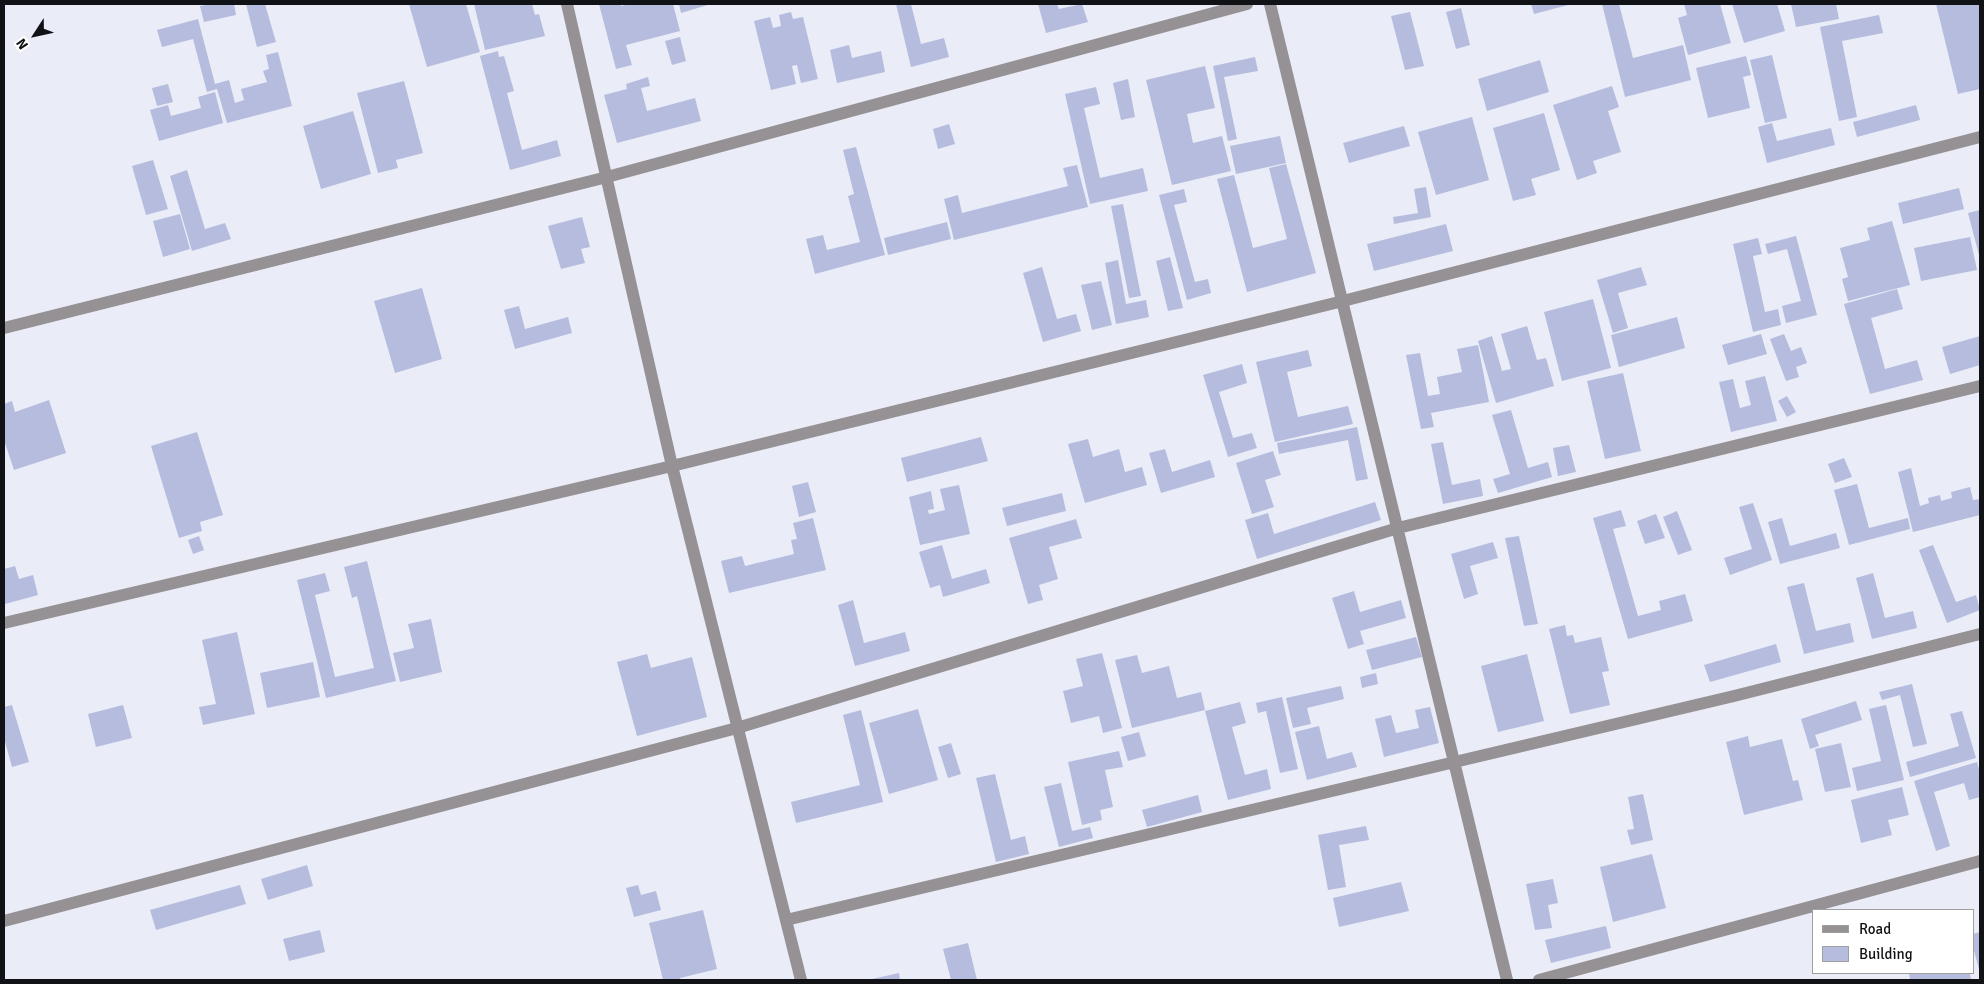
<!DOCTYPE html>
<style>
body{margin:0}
#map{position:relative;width:1984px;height:984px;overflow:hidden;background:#eaedf7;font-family:Signika,sans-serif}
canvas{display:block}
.frame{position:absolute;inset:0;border:5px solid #111215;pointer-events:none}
.legend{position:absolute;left:1812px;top:909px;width:162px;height:65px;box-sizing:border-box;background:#fff;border:1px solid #a0a0a1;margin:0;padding:6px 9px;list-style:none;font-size:15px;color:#111215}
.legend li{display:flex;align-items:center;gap:10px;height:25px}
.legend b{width:25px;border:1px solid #a0a0a1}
.north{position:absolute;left:10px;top:10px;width:50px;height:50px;-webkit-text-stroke:4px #fff;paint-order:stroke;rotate:235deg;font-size:14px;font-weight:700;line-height:20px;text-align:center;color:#111215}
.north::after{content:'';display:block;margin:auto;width:18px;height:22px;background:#111215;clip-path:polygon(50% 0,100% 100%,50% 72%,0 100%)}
</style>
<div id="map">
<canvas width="1984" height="984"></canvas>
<div class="frame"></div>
<ul class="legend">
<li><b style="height:6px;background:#969194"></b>Road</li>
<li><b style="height:14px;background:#b5bcde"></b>Building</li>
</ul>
<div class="north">N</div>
</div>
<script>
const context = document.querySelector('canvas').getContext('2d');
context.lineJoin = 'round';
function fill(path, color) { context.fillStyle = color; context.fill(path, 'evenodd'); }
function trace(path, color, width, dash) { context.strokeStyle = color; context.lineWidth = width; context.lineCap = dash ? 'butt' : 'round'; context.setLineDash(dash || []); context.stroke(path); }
fill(new Path2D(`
 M212 4H234L236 15 204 22 200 6Z
 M246 4H265L276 42 257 47Z
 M409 4H466L480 52 427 67Z
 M474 4H532L535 15 539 14 545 36 485 50Z
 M599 4H621V6L630 4H673L680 31 626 45 632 65 616 69Z
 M679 4H711L681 13Z
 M896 4H911L921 44 944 38 949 57 911 67Z
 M1038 4H1057L1059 9 1082 4 1088 22 1046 33Z
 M1531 4H1572L1534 14Z
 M1602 4H1619L1633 58 1683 45 1691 80 1625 97Z
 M1684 4H1720L1731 43 1688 55 1678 18 1687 15Z
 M1732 4H1777L1785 31 1744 43Z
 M1791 4H1836L1839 19 1796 27Z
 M1936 4H1980V89L1958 94Z
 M1461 8 1470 45 1456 49 1446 12Z
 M791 12 793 19 803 17 818 79 801 83 797 65 792 66 796 84 771 90 754 21 770 17 773 28 781 26 779 15Z
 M1410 12 1424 66 1405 70 1391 16Z
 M1879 15 1883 33 1842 41 1857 117 1839 121 1820 27Z
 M198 19 215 84 229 80 235 103 244 100 241 89 267 82 263 71 269 69 266 55 278 52 292 106 227 123 217 89 207 92 193 39 162 47 157 30Z
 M680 37 686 61 672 65 665 41Z
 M849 45 852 58 881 51 885 72 837 83 830 50Z
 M498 51 499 57 504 56 514 91 507 93 522 150 557 140 561 156 510 170 480 56Z
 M1772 55 1787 118 1765 123 1750 60Z
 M1746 56 1751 75 1743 77 1750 108 1708 118 1696 68Z
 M1255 57 1258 71 1224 77 1237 139 1228 141 1213 66Z
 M1540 60 1549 92 1487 111 1478 79Z
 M1205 66 1215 108 1187 114 1193 143 1222 136 1231 171 1172 185 1146 80Z
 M648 77 650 86 641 88 647 111 695 98 701 121 617 143 604 95 627 89 626 84Z
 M1128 79 1135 117 1121 120 1113 83Z
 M404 81 423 153 396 160 398 168 378 173 357 93Z
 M168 84 173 102 157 106 152 88Z
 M1612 86 1619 107 1608 111 1621 152 1593 161 1597 173 1577 180 1553 105Z
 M1096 87 1100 104 1084 108 1100 178 1143 168 1148 191 1090 204 1065 94Z
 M215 92 223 123 159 141 150 110 168 105 171 116 201 108 198 97Z
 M1916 105 1920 120 1857 137 1853 122Z
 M353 111 371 174 321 189 303 126Z
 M1544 113 1560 170 1531 179 1536 195 1513 201 1493 128Z
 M1472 117 1489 180 1436 195 1418 132Z
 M1772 123 1777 141 1831 128 1835 145 1767 163 1758 127Z
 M949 124 955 144 938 149 933 129Z
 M1404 126 1410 146 1349 163 1343 143Z
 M1280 136 1286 163 1236 174 1230 146Z
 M856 147 885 255 815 274 806 239 823 235 827 250 860 242 848 196 854 194 843 150Z
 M153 160 168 209 146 215 132 166Z
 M1286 164 1316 273 1247 292 1217 179 1234 175 1253 248 1287 239 1269 168Z
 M1077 165 1088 207 954 240 944 199 958 195 962 213 1068 186 1063 168Z
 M187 170 205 229 225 223 231 239 192 251 170 176Z
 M1426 187 1431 217 1394 224 1393 217 1418 213 1414 189Z
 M1959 188 1964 209 1903 224 1898 203Z
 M1184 189 1187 202 1174 205 1195 282 1208 279 1211 293 1187 300 1159 195Z
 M1123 204 1141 296 1129 298 1111 206Z
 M1980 210V259L1968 213Z
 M180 214 190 249 163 257 153 221Z
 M582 217 590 247 581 249 585 263 561 269 548 226Z
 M1892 221 1910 285 1848 301 1842 279 1848 277 1840 248 1870 240 1867 228Z
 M947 222 951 239 888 255 884 238Z
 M1446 224 1453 251 1374 271 1367 244Z
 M1796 236 1817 315 1786 323 1782 306 1801 301 1787 249 1768 254 1765 244Z
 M1970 237 1977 270 1921 281 1914 248Z
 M1758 238 1762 254 1753 256 1765 312 1778 309 1781 325 1753 332 1733 244Z
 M1170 257 1183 308 1168 311 1156 261Z
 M1118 260 1126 304 1146 300 1149 317 1116 324 1105 263Z
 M1042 267 1057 319 1076 314 1081 331 1043 342 1023 273Z
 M1641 267 1647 285 1618 293 1628 328 1613 333 1597 280Z
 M1101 281 1112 325 1092 330 1081 285Z
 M422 288 442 359 395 373 374 301Z
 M1897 289 1903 309 1871 318 1885 369 1917 360 1923 380 1870 394 1844 304Z
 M1593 299 1611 368 1562 381 1544 312Z
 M519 306 525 329 568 317 572 333 515 349 504 310Z
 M1677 317 1685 348 1619 367 1611 335Z
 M1527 326 1537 360 1546 358 1554 386 1496 403 1478 341 1492 336 1502 371 1511 369 1501 334Z
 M1761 334 1767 354 1728 365 1722 345Z
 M1784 334 1791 351 1801 347 1807 363 1796 367 1799 377 1786 381 1770 339Z
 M1980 336V365L1950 374 1942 347Z
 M1478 345 1489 402 1431 413 1434 427 1421 429 1406 355 1420 353 1428 396 1440 394 1437 377 1462 372 1457 349Z
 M1308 350 1312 366 1287 372 1298 417 1348 406 1353 424 1275 442 1256 362Z
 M1242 364 1247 383 1219 392 1233 438 1252 433 1257 448 1228 457 1203 375Z
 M1623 373 1641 451 1605 459 1587 381Z
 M1765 376 1777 421 1731 432 1719 382 1733 379 1740 408 1751 405 1745 381Z
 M1787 396 1796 412 1787 417 1778 401Z
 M49 400 66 453 14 470 4 440V404L12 401 15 412Z
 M1511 410 1528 468 1548 462 1552 477 1498 493 1493 479 1510 474 1492 415Z
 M1357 427 1368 479 1356 481 1348 440 1279 454 1277 443Z
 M197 432 223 515 200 522 202 531 179 538 151 446Z
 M981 437 988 461 907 482 901 458Z
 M1088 439 1093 457 1119 449 1125 472 1142 467 1147 485 1085 503 1068 444Z
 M1443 442 1452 485 1480 479 1483 496 1443 504 1431 444Z
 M1569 445 1576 472 1558 476 1553 448Z
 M1165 449 1172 472 1210 460 1215 477 1161 493 1149 453Z
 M1273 451 1281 475 1265 480 1274 507 1252 514 1236 463Z
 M1844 458 1852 477 1835 483 1828 464Z
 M1911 468 1920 506 1929 503 1928 498 1940 495 1941 501 1952 498 1951 492 1970 487 1973 500 1980 499V515L1913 532 1898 472Z
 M808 482 816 512 799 517 792 486Z
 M1857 484 1869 528 1908 518 1910 529 1849 545 1834 490Z
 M959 485 970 534 920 545 909 497 931 491 934 509 928 510 929 514 945 510 940 489Z
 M1062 493 1066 511 1007 526 1002 508Z
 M1375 502 1381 520 1257 559 1245 520 1268 513 1274 534Z
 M1753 503 1772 560 1730 575 1724 558 1752 549 1739 507Z
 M1621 510 1626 526 1613 529 1638 616 1661 610 1659 601 1685 594 1693 621 1628 639 1593 518Z
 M1677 511 1692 550 1678 555 1663 517Z
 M1656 514 1665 538 1645 544 1637 521Z
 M813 518 826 570 729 593 721 561 742 556 745 566 794 554 791 540 797 539 793 523Z
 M1782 518 1790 546 1836 533 1840 548 1780 564 1768 522Z
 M1076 519 1082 538 1049 547 1058 579 1039 585 1043 600 1028 604 1009 538Z
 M199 536 204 550 193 554 188 540Z
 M1519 536 1538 624 1524 626 1505 538Z
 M1493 542 1498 558 1470 566 1478 594 1464 599 1451 554Z
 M942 545 952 579 986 569 990 583 943 597 940 585 930 588 919 552Z
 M1933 545 1956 602 1976 595 1980 610 1947 623 1919 550Z
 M367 561 396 681 326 698 297 580 325 573 330 591 315 595 335 677 374 668 357 596 352 598 344 567Z
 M15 566 19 579 33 575 38 595 5 604 4 569Z
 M1873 573 1885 618 1913 611 1917 628 1872 639 1856 578Z
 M1804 583 1816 631 1850 623 1854 642 1804 654 1787 587Z
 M1354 591 1360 612 1401 600 1406 618 1360 631 1364 644 1348 649 1332 598Z
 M853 600 864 643 905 632 910 651 855 666 838 605Z
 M431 619 442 672 400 682 393 653 414 648 408 624Z
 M1565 625 1567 636 1573 635 1575 643 1601 637 1609 671 1602 672 1610 705 1570 714 1549 629Z
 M237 632 255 714 203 725 199 707 216 704 202 640Z
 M1416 637 1422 657 1372 670 1366 650Z
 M1776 644 1781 662 1710 682 1704 665Z
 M1102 653 1122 728 1103 733 1099 716 1071 723 1063 691 1083 686 1076 659Z
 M647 654 651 668 692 657 707 717 637 736 617 662Z
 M1527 654 1544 721 1498 732 1481 666Z
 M1137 655 1142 673 1169 666 1177 698 1201 692 1205 710 1132 728 1115 660Z
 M313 662 320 697 267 708 260 673Z
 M1376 673 1378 684 1362 688 1360 677Z
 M1912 684 1927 744 1913 747 1900 695 1882 700 1879 692Z
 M1341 686 1344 699 1307 708 1311 724 1293 728 1286 698Z
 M1282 697 1298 769 1280 773 1266 711 1258 713 1256 703Z
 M1856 701 1862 720 1815 735 1819 746 1810 749 1801 719Z
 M1240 702 1246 723 1232 727 1245 775 1267 769 1271 789 1228 800 1205 711Z
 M12 705 29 762 12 767 4 738V707Z
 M123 705 132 738 96 747 88 714Z
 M1886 705 1904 780 1857 791 1852 768 1881 761 1869 709Z
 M1430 707 1439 743 1384 757 1375 719 1391 715 1396 733 1419 728 1415 710Z
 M918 709 938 780 889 794 869 723Z
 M861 710 883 802 796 823 791 802 860 785 843 715Z
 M1962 711 1976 758 1910 777 1906 762 1959 746 1950 714Z
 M1319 726 1327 759 1352 752 1357 767 1307 780 1295 732Z
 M1139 732 1146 756 1128 761 1121 737Z
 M1748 736 1750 747 1782 739 1793 781 1798 780 1803 800 1744 815 1726 742Z
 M951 743 961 774 948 778 938 747Z
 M1841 743 1851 787 1825 792 1815 749Z
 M1119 751 1123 767 1105 770 1113 807 1100 810 1102 820 1082 825 1068 762Z
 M1977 762 1980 773V797L1969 800 1964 783 1934 792 1950 846 1936 851 1914 781Z
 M995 774 1011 840 1025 836 1029 854 996 862 976 778Z
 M1061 783 1072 831 1090 827 1093 838 1059 847 1044 787Z
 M1902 787 1909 815 1888 820 1892 835 1861 843 1851 800Z
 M1643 794 1653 840 1631 845 1627 830 1634 829 1628 797Z
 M1198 795 1202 812 1147 827 1142 810Z
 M1366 826 1369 840 1339 845 1346 887 1328 890 1318 835Z
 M1652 854 1666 908 1613 922 1600 867Z
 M307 865 313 886 268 900 261 879Z
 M1553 879 1558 903 1548 905 1552 928 1535 930 1526 884Z
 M1401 882 1409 911 1339 927 1333 898Z
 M240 885 246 904 156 930 150 910Z
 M638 885 641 895 656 891 661 910 634 917 626 888Z
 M703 910 717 969 680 978V980H663L649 923Z
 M1606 926 1611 948 1551 963 1545 940Z
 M320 930 325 952 289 961 283 939Z
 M1980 932V973L1973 947V934Z
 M968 943 977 980H951L943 949Z
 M899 973 900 980H872V979Z
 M1909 973H1970L1971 980H1910Z`), '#b5bcde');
trace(new Path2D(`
 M567 4 672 466 801 980
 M1270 4 1507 980
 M4 328 607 177 1247 4
 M4 623 672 466 1343 301 1980 137
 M786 920 1734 696 1980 634
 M4 921 737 728 1398 528 1980 386
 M1539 980 1980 861`), '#969194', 12);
</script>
